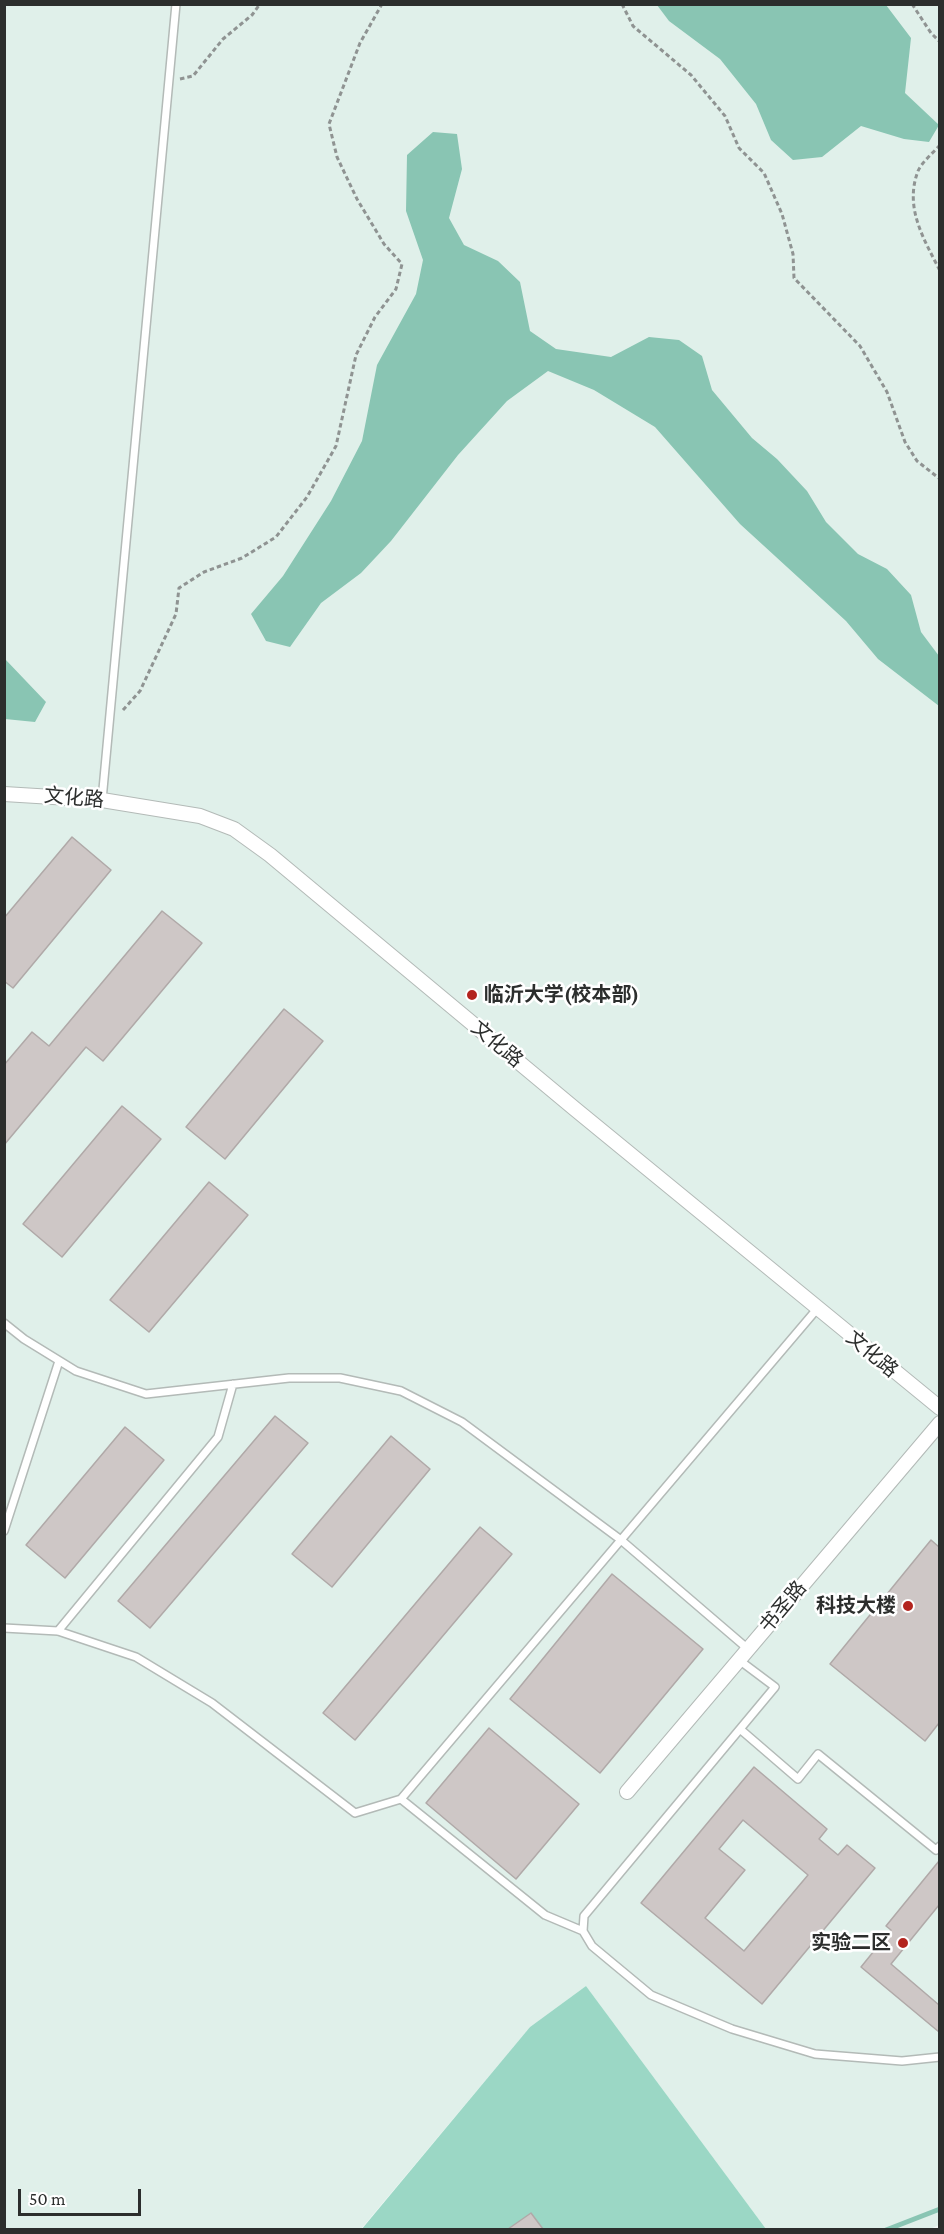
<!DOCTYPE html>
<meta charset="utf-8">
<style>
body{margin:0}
#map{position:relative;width:944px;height:2234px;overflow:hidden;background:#f1f8f6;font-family:"Crimson Pro",serif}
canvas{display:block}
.frame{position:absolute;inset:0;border:6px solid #2c2e2d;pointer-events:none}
.scale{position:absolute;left:18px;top:2189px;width:123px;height:27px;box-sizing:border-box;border:3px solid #2c2e2d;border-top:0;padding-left:8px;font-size:18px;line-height:21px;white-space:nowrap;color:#2c2e2d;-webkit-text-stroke:4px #fff;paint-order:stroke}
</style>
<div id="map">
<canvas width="944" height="2234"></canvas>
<div class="frame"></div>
<div class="scale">50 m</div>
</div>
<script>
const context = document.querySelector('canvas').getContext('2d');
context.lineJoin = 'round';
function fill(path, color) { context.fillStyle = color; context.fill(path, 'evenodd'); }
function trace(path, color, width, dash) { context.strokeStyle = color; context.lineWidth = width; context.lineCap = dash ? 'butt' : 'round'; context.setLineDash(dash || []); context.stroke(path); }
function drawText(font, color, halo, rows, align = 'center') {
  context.font = font + ' "Crimson Pro","Noto Sans SC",serif'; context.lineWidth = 5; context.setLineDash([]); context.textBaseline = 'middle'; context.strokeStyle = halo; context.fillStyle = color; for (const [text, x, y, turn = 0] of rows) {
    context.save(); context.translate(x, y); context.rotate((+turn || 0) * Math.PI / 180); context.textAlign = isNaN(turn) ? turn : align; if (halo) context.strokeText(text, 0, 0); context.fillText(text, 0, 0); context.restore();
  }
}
fill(new Path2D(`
 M5 5H939V2225L928 2230 766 2229 586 1986 530 2027 361 2229 5 2230Z`), '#e0f0ea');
fill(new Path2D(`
 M586 1986 766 2229 361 2230 530 2027Z`), '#9bd7c5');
fill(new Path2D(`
 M657 5H886L911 38 905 93 939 125 929 142 904 139 861 126 822 157 793 160 771 140 756 104 720 59 669 21Z
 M433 132 457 134 462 169 449 218 464 245 498 261 520 282 530 331 556 349 611 357 649 337 679 340 702 356 712 390 752 438 777 459 807 491 826 522 858 554 887 569 911 595 921 632 939 656V706L878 659 846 621 740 524 655 427 594 390 548 371 507 401 458 455 391 541 361 573 321 603 290 647 266 641 251 614 283 576 331 501 362 441 377 365 416 294 423 260 406 211 407 155Z
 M5 659 46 702 35 722 5 719Z`), '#89c5b3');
trace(new Path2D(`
 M886 2230 940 2209`), '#89c5b3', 5);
const building = new Path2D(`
 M72 837 111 870 13 988 4 981V918Z
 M162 911 202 943 103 1061 86 1047 4 1145V1065L32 1032 49 1046Z
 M284 1009 323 1041 225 1159 186 1127Z
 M122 1106 161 1139 62 1257 23 1224Z
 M209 1182 248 1215 149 1332 110 1300Z
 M275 1416 308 1443 150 1628 118 1601Z
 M125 1427 164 1460 65 1578 26 1545Z
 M391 1436 430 1469 332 1587 292 1554Z
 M480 1527 512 1554 355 1740 323 1713Z
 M931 1540 939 1547V1723L925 1741 830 1664Z
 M612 1574 703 1649 600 1773 510 1699Z
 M489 1728 579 1804 516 1879 426 1803Z
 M754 1767 827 1829 819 1839 838 1855 847 1845 875 1868 762 2004 641 1903ZM743 1820 808 1875 744 1951 705 1918 745 1870 719 1849Z
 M939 1861V1905L891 1964 939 2005V2032L861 1967 891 1930 886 1926Z
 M531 2213 543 2229H508Z`);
fill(building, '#cec7c6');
trace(building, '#b0a9a8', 1.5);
const lane = new Path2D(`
 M102 800 176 4
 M4 1323 24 1339 76 1371 146 1394 289 1378H340L401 1391 462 1422 621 1540 748 1649
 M4 1531 59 1361
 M4 1628 58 1631 136 1657 212 1703 355 1813 401 1799 817 1309
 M58 1631 218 1437 233 1384
 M739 1660 775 1687 584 1916 583 1931 592 1946 651 1995 732 2029 815 2054 902 2061 940 2057
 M740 1729 798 1779 818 1754 936 1850 940 1846
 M401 1799 545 1915 583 1931`);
const street = new Path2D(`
 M4 794 102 800 200 816 234 829 270 855 575 1109 940 1408
 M627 1792 940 1423`);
trace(lane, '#b3bab7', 10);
trace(street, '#b3bab7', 16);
trace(new Path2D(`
 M622 4 633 26 691 75 725 116 739 148 764 173 782 214 793 254 794 278 860 346 887 392 905 442 917 461 940 479
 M912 4 931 33 940 42
 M180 79 193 76 223 39 252 15 260 4
 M940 145C933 153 922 162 918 171 904 208 924 239 940 271
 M123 710 140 691 176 614 179 588 204 572 242 558 276 537 307 497 336 446 356 355 375 317 396 289 402 264 384 244 357 199 337 157 329 124 360 43 382 4`), '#8f9392', 3, [4.5, 3]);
trace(lane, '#fff', 7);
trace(street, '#fff', 14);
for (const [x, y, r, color] of [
 [472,995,6,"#b3241e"],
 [908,1606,6,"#b3241e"],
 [903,1943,6,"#b3241e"]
]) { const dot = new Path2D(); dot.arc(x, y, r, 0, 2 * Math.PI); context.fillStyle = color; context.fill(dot); trace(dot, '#fff', 2); }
drawText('20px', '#2c2e2d', '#fff', [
 ["文化路",74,798,5],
 ["文化路",497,1044,40],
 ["文化路",872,1354,40],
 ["书圣路",783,1607,-50]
]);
drawText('bold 20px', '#2c2e2d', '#fff', [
 ["临沂大学(校本部)",484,995,"left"],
 ["科技大楼",896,1606],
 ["实验二区",891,1943]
], 'right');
</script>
